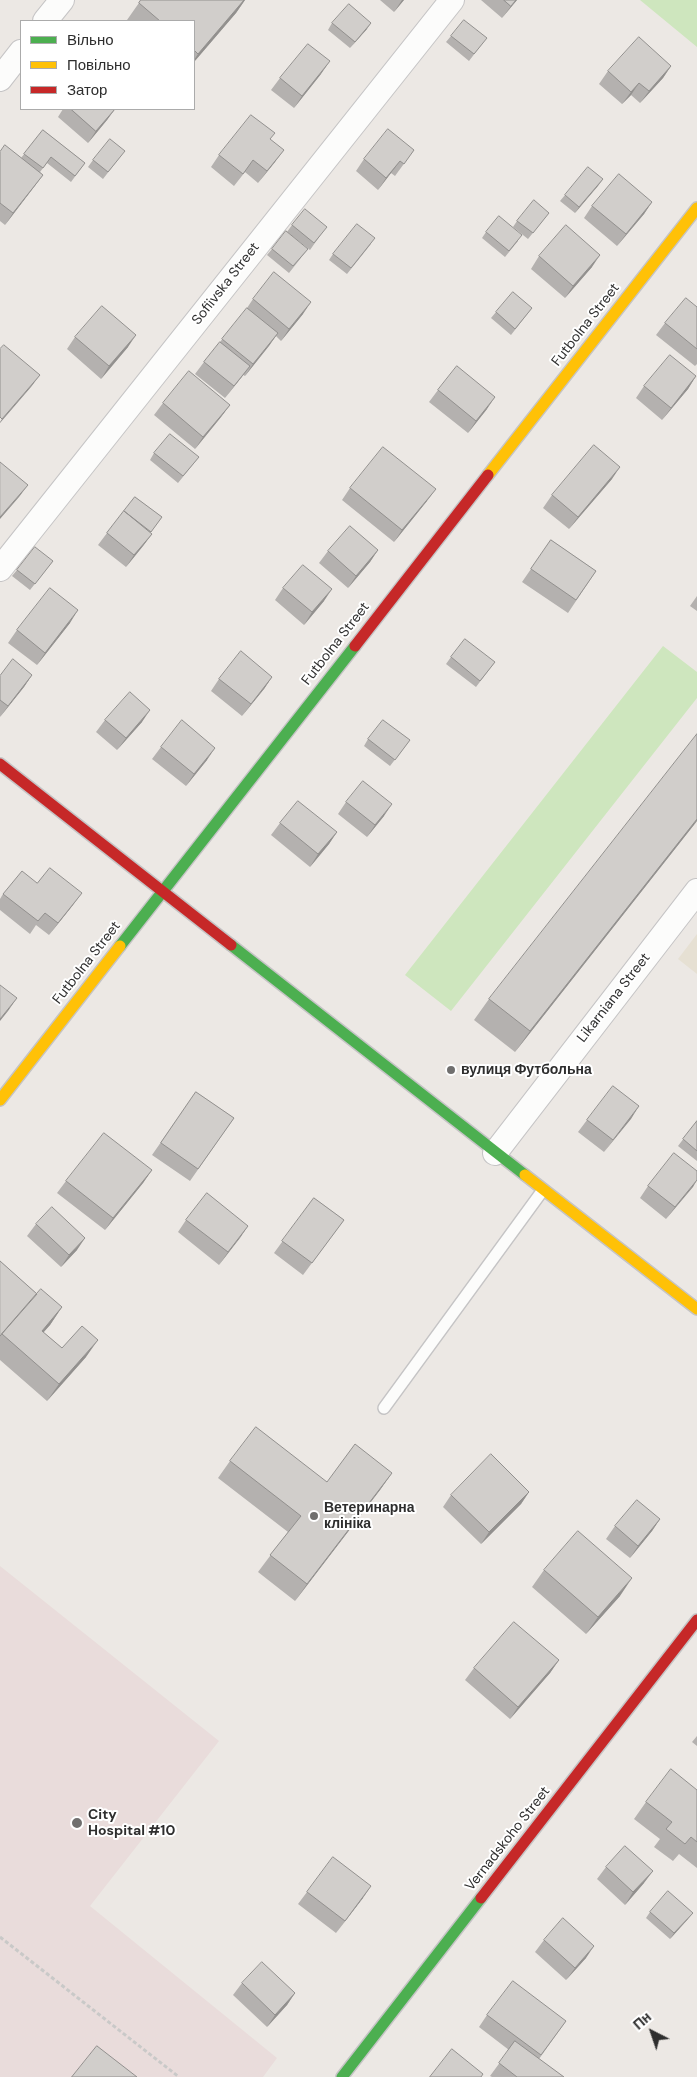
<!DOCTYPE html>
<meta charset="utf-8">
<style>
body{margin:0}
#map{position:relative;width:697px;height:2077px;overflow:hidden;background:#ece8e4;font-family:"DM Sans",sans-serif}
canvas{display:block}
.legend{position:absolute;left:20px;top:20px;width:175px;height:90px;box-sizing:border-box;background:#fff;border:1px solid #ababab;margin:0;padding:6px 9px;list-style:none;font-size:15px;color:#2e2e2e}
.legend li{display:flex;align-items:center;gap:10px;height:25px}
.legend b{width:25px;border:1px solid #ababab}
.north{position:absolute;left:627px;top:2007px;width:50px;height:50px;-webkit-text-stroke:4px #fff;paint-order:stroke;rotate:319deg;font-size:14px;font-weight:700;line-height:20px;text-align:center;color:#2e2e2e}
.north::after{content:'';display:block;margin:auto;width:18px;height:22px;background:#2e2e2e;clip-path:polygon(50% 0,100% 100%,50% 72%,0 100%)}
</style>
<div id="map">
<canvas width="697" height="2077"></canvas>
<ul class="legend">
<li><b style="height:6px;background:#4caf50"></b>Вільно</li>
<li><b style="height:6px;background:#ffc107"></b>Повільно</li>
<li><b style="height:6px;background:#c62828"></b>Затор</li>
</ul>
<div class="north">Пн</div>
</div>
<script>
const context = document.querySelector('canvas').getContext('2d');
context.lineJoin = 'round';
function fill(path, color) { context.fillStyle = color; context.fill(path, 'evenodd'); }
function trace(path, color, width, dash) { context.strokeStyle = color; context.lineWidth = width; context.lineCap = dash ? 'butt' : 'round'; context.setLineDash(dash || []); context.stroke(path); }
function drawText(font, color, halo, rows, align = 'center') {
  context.font = font + ' "DM Sans",sans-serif'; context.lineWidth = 4; context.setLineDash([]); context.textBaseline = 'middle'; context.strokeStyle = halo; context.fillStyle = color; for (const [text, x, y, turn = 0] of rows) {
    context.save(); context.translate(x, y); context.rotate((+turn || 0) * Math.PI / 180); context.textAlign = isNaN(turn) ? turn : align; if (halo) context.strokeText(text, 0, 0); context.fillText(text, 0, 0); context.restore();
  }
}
fill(new Path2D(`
 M697 934V974L678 959Z`), '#e6e0d3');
fill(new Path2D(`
 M0 1566 219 1741 90 1906 277 2058 263 2077H0Z`), '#e9dcdb');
fill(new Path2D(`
 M640 0H697V47Z
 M663 646 697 672V698L451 1011 405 975Z`), '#cee6be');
const lane = new Path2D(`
 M384 1408 543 1190`);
const street = new Path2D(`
 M45 21 62 0
 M0 79 21 52
 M0 569 452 0
 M495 1153 697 891`);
const fast = new Path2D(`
 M231 945 525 1175
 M120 946 355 646
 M342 2077 481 1898`);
const slow = new Path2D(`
 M488 475 697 208
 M0 1100 120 946
 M525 1175 697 1309`);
const jam = new Path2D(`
 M355 646 488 475
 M0 764 231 945
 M481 1898 697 1620`);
trace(lane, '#c5c4c5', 14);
trace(street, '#c5c4c5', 26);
trace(fast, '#c5c4c5', 14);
trace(slow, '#c5c4c5', 14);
trace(jam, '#c5c4c5', 14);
trace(new Path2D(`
 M0 1937 179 2077`), '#c9c9c8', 3, [4, 2.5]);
trace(lane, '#fcfcfb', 11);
trace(street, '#fcfcfb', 24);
trace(fast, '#4caf50', 11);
trace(slow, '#ffc107', 11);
trace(jam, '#c62828', 11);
fill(new Path2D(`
 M141 0H245L236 13 194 62V21H128L127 20Z
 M380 0H404L394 12Z
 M481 0H517L502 18Z
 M332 23 367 29 350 48 328 30Z
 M451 36 482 44 469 61 446 42Z
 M671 66 663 78 640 103 631 95 622 104 599 84 608 71Z
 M321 74 294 108 271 90 280 78Z
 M63 109H115L107 120 88 143 58 117Z
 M43 130 85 163 71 182 47 163 40 172 43 175 5 225 0 221V152L21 158Z
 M271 140 275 162 258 183 245 172 234 186 211 167 219 155Z
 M414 150 395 176 391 173 378 190 356 171 364 159Z
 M120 157 103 179 88 167 93 160Z
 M603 179 575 213 560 201 565 195Z
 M652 202 644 214 617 246 584 218 592 206Z
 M544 219 528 239 513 227 517 221Z
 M292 225 322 233 310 250 287 232Z
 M486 232 518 241 505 257 482 238Z
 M371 244 347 274 329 260 333 254Z
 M272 249H308L289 273 267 255Z
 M539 256 592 267 565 298 531 269Z
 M253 299 303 314 281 341 276 336 245 376 243 375 225 398 195 374 204 362 245 311Z
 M697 307V364L695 366 656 335 665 323Z
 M532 308 511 335 491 318 496 312Z
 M75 337 128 347 101 379 67 349Z
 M696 376 688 389 662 420 636 398 644 386Z
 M438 390 487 409 468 433 429 402Z
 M163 403 230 405 221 417 195 449 154 415Z
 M154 453 199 457 178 483 150 460Z
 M612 479 569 529 543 508 552 495Z
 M350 488 427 501 394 542 342 500Z
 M135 497 162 517 150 533 152 534 143 546 126 567 98 545 107 533Z
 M551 540 596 571 568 613 522 582Z
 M378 550 370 562 348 588 319 563 328 551Z
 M53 561 30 590 12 576 17 570Z
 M283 588 324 601 304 625 275 600Z
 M697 596V611L690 606Z
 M70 623 37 665 8 643 17 630Z
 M451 657 495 662 476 687 446 664Z
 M32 675 24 687 0 717V676Z
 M272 677 264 689 242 716 211 691 219 679Z
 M105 720 142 722 117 750 96 732Z
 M368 739 410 740 390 766 364 746Z
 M161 747 207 760 186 786 152 759Z
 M346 802 384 816 367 837 338 814Z
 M697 821 515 1052 474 1020 489 999Z
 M280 823 337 832 329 844 310 867 271 835Z
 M37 883 73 905 49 935 36 925 30 934 0 910V899L3 894Z
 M196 1092 234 1118 190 1181 152 1155Z
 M639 1106 604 1152 578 1132 587 1120Z
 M697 1121V1161L678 1146Z
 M152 1170 143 1183 105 1230 57 1193 66 1181Z
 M697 1171V1180L666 1219 640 1198 648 1186Z
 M314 1198 344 1220 303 1275 274 1253Z
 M186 1220 248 1226 219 1265 178 1232Z
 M36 1224 77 1250 61 1267 27 1236Z
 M0 1261 37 1294 62 1307 50 1325 43 1332 62 1348 86 1357 47 1401 0 1360Z
 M230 1461 327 1482 392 1473 380 1490 295 1601 258 1572 288 1532 218 1478Z
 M529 1492 521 1504 481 1544 443 1507 451 1495Z
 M660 1519 652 1531 630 1558 606 1539 615 1526Z
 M544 1570 620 1596 586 1634 532 1587Z
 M559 1660 550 1673 510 1719 465 1680 474 1668Z
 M697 1736V1746L692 1742Z
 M697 1790V1868L679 1854 673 1861 654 1847 660 1839 634 1819 646 1802Z
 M606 1867 644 1883 625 1905 597 1879Z
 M307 1892 363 1898 336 1933 298 1904Z
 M650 1912 688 1919 670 1939 646 1918Z
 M544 1940 586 1958 566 1980 535 1952Z
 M242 1983 295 1993 287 2005 267 2027 233 1995Z
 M487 2015 566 2021 539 2059 564 2077H492L490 2076 509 2050 479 2027Z`), '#b4b1af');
fill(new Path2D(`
 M244 0H245L236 13 194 62V60L198 54Z
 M402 0H404L394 12Z
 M516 0H517L502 18 511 6Z
 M371 23 367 29 350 48 355 42Z
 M330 61 321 74 294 108 302 96Z
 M671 66 663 78 640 103 649 91Z
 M639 83 631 95 622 104 631 92Z
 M115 109 107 120 88 143 96 131Z
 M284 150 275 162 258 183 267 171Z
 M400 161 391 173 378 190 386 178Z
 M43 175 34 187 5 225 13 213Z
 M603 179 598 186 575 213 579 207Z
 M652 202 644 214 617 246 626 234Z
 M600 255 592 267 565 298 573 286Z
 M311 302 303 314 281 341 289 329Z
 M278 333 269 346 245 376 253 364Z
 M136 335 128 347 101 379 109 366Z
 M250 366 241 378 225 398 234 386Z
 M40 375 31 387 0 423V422L2 419Z
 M696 376 688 389 662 420 671 408Z
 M495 397 487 409 468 433 476 421Z
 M230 405 221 417 195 449 203 437Z
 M620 467 612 479 569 529 578 517Z
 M28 485 19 497 0 519V517Z
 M436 489 427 501 394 542 402 530Z
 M152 534 143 546 126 567 134 555Z
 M378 550 370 562 348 588 356 576Z
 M332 589 324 601 304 625 312 612Z
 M78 610 70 623 37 665 45 653Z
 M32 675 24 687 0 717 8 706Z
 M272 677 264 689 242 716 251 704Z
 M150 710 142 722 117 750 126 738Z
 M215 748 207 760 186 786 194 774Z
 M392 804 384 816 367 837 375 825Z
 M697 819V821L515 1052 530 1031Z
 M337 832 329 844 310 867 318 854Z
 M82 893 73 905 49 935 58 923Z
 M17 998 8 1011 0 1021V1019Z
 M639 1106 631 1119 604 1152 613 1140Z
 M152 1170 143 1183 105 1230 113 1218Z
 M697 1180 693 1187 666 1219 675 1207Z
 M248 1226 240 1238 219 1265 228 1252Z
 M85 1238 77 1250 61 1267 69 1255Z
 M62 1307 50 1325 30 1348 42 1331Z
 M98 1340 86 1357 47 1401 59 1384Z
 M392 1473 380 1490 295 1601 307 1584Z
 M529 1492 521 1504 481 1544 489 1532Z
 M660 1519 652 1531 630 1558 638 1546Z
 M632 1578 620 1596 586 1634 598 1617Z
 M559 1660 550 1673 510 1719 518 1707Z
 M653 1871 644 1883 625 1905 633 1892Z
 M371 1886 363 1898 336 1933 345 1921Z
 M693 1913 688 1919 670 1939 674 1933Z
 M594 1946 586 1958 566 1980 575 1968Z
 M295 1993 287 2005 267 2027 275 2015Z`), '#92908e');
const building = new Path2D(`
 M141 0H244L198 54 194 50V21H160L139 3Z
 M504 0H516L511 6Z
 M349 4 371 23 355 42 332 23Z
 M464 20 487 38 474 54 451 36Z
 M639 37 671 66 649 91 639 83 631 92 608 71Z
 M308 44 330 61 302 96 280 78Z
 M71 109H115L96 131Z
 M251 115 275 133 270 139 284 150 267 171 253 160 243 174 219 155Z
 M388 129 414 150 404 164 400 161 386 178 364 159Z
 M43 130 85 163 75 176 51 157 43 168 24 154Z
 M110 139 125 151 108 172 93 160Z
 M5 145 43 175 13 213 0 203V152Z
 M588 167 603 179 579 207 565 195Z
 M619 174 652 202 626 234 592 206Z
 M534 200 549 213 533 233 517 221Z
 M305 209 327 227 314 243 292 225Z
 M499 216 522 235 509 251 486 232Z
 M357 224 375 238 351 268 333 254Z
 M566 225 600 255 573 286 539 256Z
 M286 231 308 249 293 266 272 249Z
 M274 272 311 302 289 329 253 299Z
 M513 292 532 308 515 329 496 312Z
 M686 298 697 307V349L665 323Z
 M102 306 136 335 109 366 75 337Z
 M247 308 278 333 253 364 222 339Z
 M220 342 250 366 234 386 204 362Z
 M4 345 40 375 2 419 0 417V349Z
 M670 355 696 376 671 408 644 386Z
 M457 366 495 397 476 421 438 390Z
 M189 371 230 405 203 437 163 403Z
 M170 434 199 457 183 476 154 453Z
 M594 445 620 467 578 517 552 495Z
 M383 447 436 489 402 530 350 488Z
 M0 462 28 485 0 517Z
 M135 497 162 517 151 532 124 511Z
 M124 511 152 534 134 555 107 533Z
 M350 526 378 550 356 576 328 551Z
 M551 540 596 571 576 600 531 569Z
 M35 547 53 561 35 584 17 570Z
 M303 565 332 589 312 612 283 588Z
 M50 588 78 610 45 653 17 630Z
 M465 639 495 662 480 681 451 657Z
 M241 651 272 677 251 704 219 679Z
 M13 659 32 675 8 706 0 700V676Z
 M130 692 150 710 126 738 105 720Z
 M182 720 215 748 194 774 161 747Z
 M383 720 410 740 395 760 368 739Z
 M697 734V819L530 1031 489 999Z
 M363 781 392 804 375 825 346 802Z
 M298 801 337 832 318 854 280 823Z
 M50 868 82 893 58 923 45 913 38 921 3 894 22 871 37 883Z
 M0 985 17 998 0 1019Z
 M613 1086 639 1106 613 1140 587 1120Z
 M196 1092 234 1118 198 1169 161 1143Z
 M697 1121V1151L683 1139Z
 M104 1133 152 1170 113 1218 66 1181Z
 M674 1153 697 1171V1180L675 1207 648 1186Z
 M207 1193 248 1226 228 1252 186 1220Z
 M314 1198 344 1220 312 1263 282 1241Z
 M52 1207 85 1238 69 1255 36 1224Z
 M0 1261 37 1294 0 1336Z
 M41 1289 62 1307 42 1331 62 1348 82 1326 98 1340 59 1384 2 1334Z
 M256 1427 327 1482 355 1444 392 1473 307 1584 270 1555 301 1516 230 1461Z
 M491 1454 529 1492 489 1532 451 1495Z
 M637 1500 660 1519 638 1546 615 1526Z
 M578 1531 632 1578 598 1617 544 1570Z
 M514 1622 559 1660 518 1707 474 1668Z
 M671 1769 697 1790V1842L691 1837 685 1844 666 1829 672 1822 646 1802Z
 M625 1846 653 1871 633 1892 606 1867Z
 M333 1857 371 1886 345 1921 307 1892Z
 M668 1891 693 1913 674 1933 650 1912Z
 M563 1918 594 1946 575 1968 544 1940Z
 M262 1962 295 1993 275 2015 242 1983Z
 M513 1981 566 2021 541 2055 487 2015Z
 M515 2041 564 2077H517L499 2063Z
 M97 2046 137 2077H72Z
 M452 2049 483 2074 481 2077H430Z`);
fill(building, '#d1cecb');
trace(building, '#92908e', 1);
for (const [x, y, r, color] of [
 [451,1070,5,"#706f6e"],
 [314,1516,5,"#706f6e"],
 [77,1823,6,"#706f6e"]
]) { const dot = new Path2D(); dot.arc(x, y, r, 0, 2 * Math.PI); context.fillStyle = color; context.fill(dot); trace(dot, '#fff', 2); }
drawText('14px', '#2e2e2e', '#fff', [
 ["Sofiivska Street",226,284,-52],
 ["Futbolna Street",586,325,-52],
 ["Futbolna Street",336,644,-52],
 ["Futbolna Street",87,963,-52],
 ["Likarniana Street",614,998,-52],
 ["Vernadskoho Street",508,1839,-52]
]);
drawText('bold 14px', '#2e2e2e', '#fff', [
 ["вулиця Футбольна",461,1070],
 ["Ветеринарна",324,1508],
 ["клініка",324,1524],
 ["City",88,1815],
 ["Hospital #10",88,1831]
], 'left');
</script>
